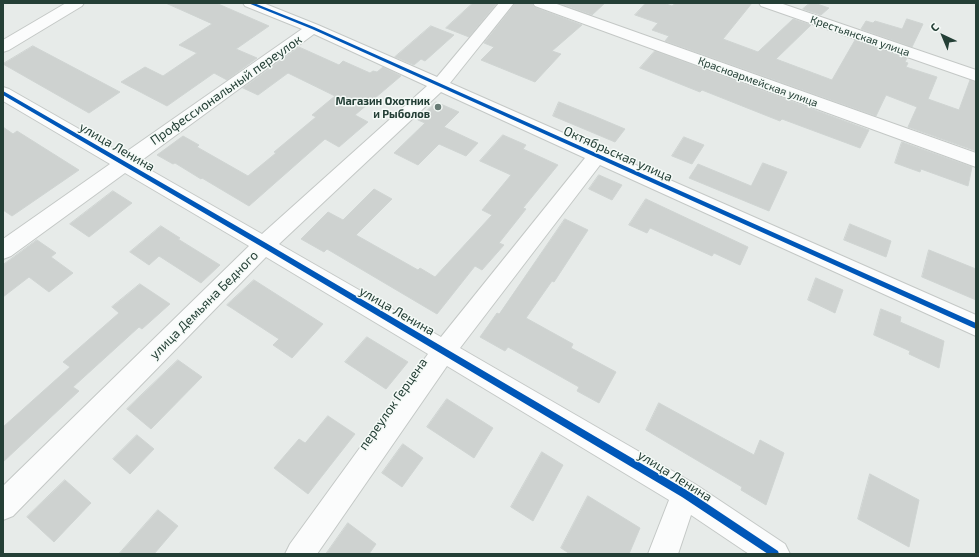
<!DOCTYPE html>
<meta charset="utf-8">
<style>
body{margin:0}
#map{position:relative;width:979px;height:557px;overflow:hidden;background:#e7ebe9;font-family:"Exo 2",sans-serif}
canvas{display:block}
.frame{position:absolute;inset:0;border:4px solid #243f36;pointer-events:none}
.north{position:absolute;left:923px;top:16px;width:40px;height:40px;-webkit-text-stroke:3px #f5faf7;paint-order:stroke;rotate:316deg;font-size:11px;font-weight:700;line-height:16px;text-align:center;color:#243f36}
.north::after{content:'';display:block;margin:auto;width:14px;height:18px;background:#243f36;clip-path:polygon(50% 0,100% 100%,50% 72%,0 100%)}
</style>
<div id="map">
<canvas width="979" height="557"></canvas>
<div class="frame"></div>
<div class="north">С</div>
</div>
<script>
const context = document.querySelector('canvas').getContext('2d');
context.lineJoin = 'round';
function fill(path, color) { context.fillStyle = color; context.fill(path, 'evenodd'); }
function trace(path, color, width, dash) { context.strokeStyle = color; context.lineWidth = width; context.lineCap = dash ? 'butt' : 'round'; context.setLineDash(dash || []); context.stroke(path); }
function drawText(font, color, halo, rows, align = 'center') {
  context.font = font + ' "Exo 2",sans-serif'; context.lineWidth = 3; context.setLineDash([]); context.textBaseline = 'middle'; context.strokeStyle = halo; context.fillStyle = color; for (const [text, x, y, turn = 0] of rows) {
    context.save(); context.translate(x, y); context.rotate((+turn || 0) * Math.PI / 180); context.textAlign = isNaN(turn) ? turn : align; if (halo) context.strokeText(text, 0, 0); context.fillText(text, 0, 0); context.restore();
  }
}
const building = new Path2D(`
 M166 3H216L269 26 236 49 257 58 227 80 214 73 167 106 121 82 145 67 163 76 197 53 179 45 212 24Z
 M473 3H497L469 37 446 28Z
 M515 3H532L534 7 582 25 552 51 561 54 535 82 481 60 494 47 484 43Z
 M558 3H605L592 15Z
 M646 3H663L672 6 676 3H752L723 39 758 52 793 19 811 25 776 59 832 80 855 40 907 58 905 62 908 63 906 67 937 77 928 99 959 110 970 80 976 82V151L908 127 917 107 886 95 876 116 665 41 669 36 652 30 658 23 635 15Z
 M810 3H814L829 8 821 15 803 9Z
 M907 19 923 24 912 47 861 29 866 21 873 23 875 21 902 29Z
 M431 26 454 35 425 61 421 59 414 65 395 57Z
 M33 46 120 92 89 113 3 64Z
 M299 47 339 65 343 61 370 73 373 71 377 72 383 67 401 76 355 115 368 122 339 147 325 139 249 206 202 178 201 179 175 163 173 164 157 155 183 136 199 145 197 147 248 176 276 153 274 152 316 117 312 115 335 96 288 73 258 95 243 88Z
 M655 51 869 130 860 148 782 119 780 121 702 90 700 92 640 68Z
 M436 102 459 112 444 127 478 143 466 156 439 144 418 165 394 153 425 123 418 120Z
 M559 102 594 116 625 129 615 142 553 116Z
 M3 127 13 134 17 131 79 170 12 216 3 210Z
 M503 135 526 145 523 149 558 165 523 208 526 209 499 243 504 245 482 270 475 266 437 314 327 249 324 252 301 239 328 212 343 220 374 189 392 199 356 235 418 270 420 268 435 277 492 215 482 210 511 175 480 161Z
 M684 137 704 145 692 164 672 156Z
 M902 142 972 167 968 186 921 169 920 172 895 163Z
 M763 163 787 172 769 211 689 178 698 164 751 186Z
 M599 175 622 185 612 200 589 189Z
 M113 191 132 203 89 237 70 224Z
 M646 199 748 247 740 265 714 253 712 256 650 228 647 233 629 225Z
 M565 219 588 230 554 282 552 281 526 318 573 344 571 348 616 372 599 403 577 391 579 387 508 347 505 351 480 337 497 313 499 314Z
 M850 224 891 241 886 257 844 240Z
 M161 226 180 238 178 239 220 265 201 283 159 256 149 265 130 252Z
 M37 240 56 253 51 257 73 273 49 292 29 277 3 297V265Z
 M929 250 976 269V300L922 277Z
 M816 278 843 290 835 313 808 300Z
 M254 280 323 324 292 358 273 345 279 339 227 305Z
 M140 284 170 304 142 329 139 327 73 387 79 391 3 462V427L70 367 63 362 119 313 112 307Z
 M881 309 901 317 900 322 944 341 939 368 909 354 910 351 874 335Z
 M367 337 408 362 386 389 345 362Z
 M178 360 202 377 151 429 127 409Z
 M447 399 493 428 474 458 427 427Z
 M659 403 754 455 760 440 784 453 766 505 741 490 742 487 646 430Z
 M328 416 355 434 308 494 274 468 299 439 305 443Z
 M137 435 154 449 130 474 113 459Z
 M403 444 423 458 402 487 382 473Z
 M542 452 563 465 533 521 511 507Z
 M870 474 919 500 909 547 858 519Z
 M65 480 91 503 54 542 27 517Z
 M588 496 640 528 629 554H570L561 548Z
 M158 510 178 526 154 554H119Z
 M348 523 376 544 369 554H326Z`);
fill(building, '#ced2d0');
trace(building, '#cfd4d2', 1);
const minor = new Path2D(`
 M66 3H84L82 6 9 50 3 52V40Z
 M243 3H263L318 25 437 77 499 3H514L450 83 976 315V336L600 165 460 348 695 484 785 544 790 554H749L691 515 678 554H648L669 500 447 366 317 554H285L290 544 428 354 266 257 13 516 3 520V486L249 246 125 173 11 256 3 259V239L110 164 3 101V87L9 89 123 154 302 29 245 6ZM314 34 427 86 262 234 138 163ZM441 92 585 158 441 337 279 244Z
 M533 3H554L976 153V167L535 6Z
 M759 3H780L976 70V81L761 6Z`);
trace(minor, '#c4c8c6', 2);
fill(minor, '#fbfcfc');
fill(new Path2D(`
 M248 3H254L314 27 976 323V329L312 29Z
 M3 91 266 243 688 491 778 551 779 554H768L682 497 262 247 3 95Z`), '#0057b8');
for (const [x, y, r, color] of [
 [438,107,4,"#687b75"]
]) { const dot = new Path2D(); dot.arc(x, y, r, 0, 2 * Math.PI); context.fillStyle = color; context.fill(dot); trace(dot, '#f5faf7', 1.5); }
drawText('11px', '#243f36', '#f5faf7', [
 ["Крестьянская улица",860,36,19],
 ["Красноармейская улица",758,82,20]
]);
drawText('bold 11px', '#243f36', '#f5faf7', [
 ["Магазин Охотник",430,101],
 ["и Рыболов",430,114]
], 'right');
drawText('13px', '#243f36', '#f5faf7', [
 ["Профессиональный переулок",226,90,-35],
 ["улица Ленина",117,147,30],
 ["Октябрьская улица",618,154,24],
 ["улица Демьяна Бедного",204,305,-45],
 ["улица Ленина",397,311,30],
 ["переулок Герцена",393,404,-55],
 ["улица Ленина",675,476,32]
]);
</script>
